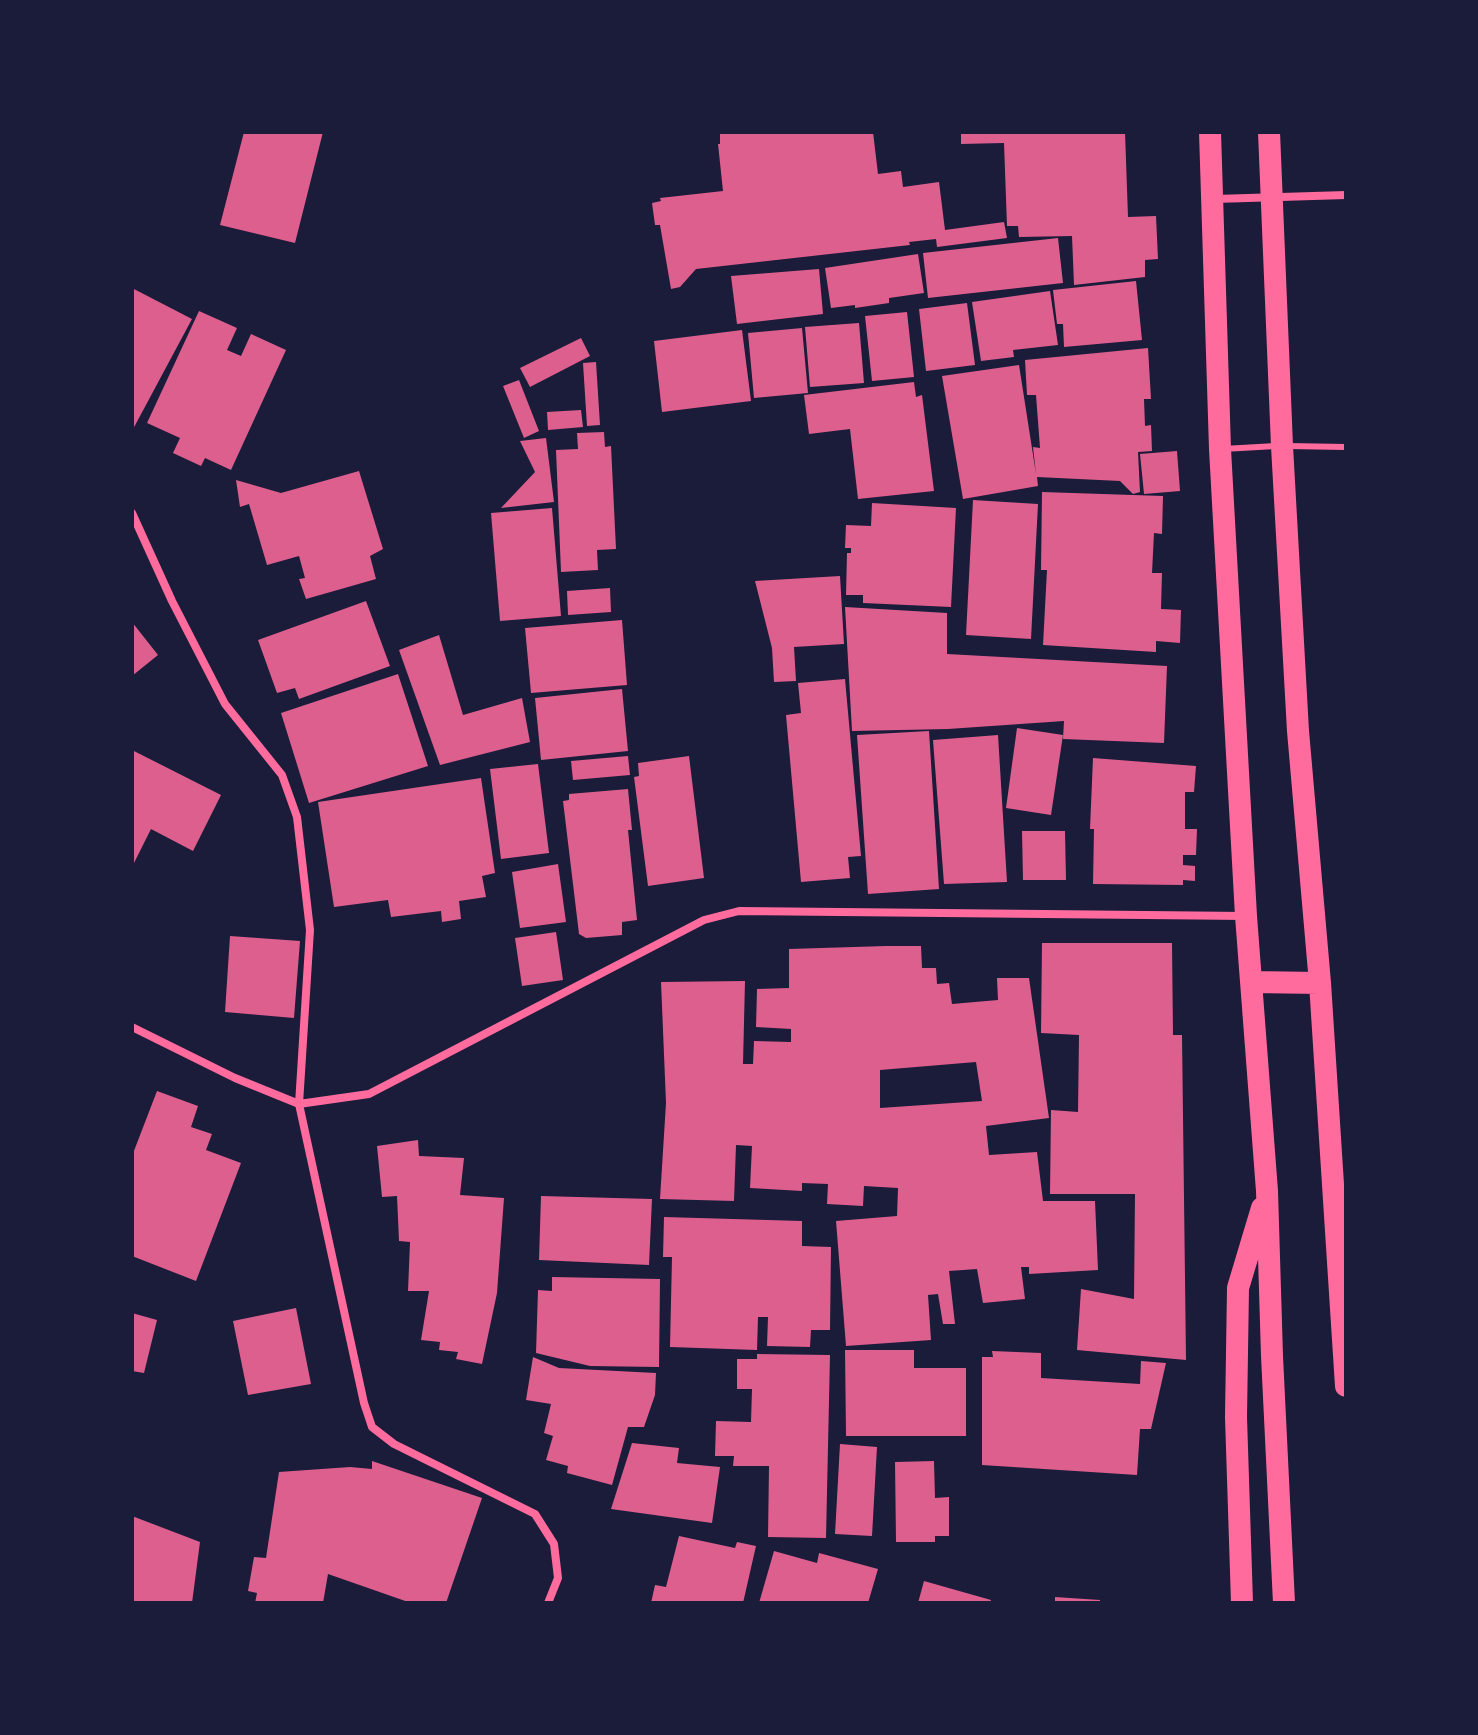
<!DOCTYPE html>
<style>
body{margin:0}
#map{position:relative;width:1478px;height:1735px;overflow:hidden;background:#1b1b3a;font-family:"Space Grotesk",sans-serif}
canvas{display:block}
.frame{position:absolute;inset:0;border:134px solid #1b1b3a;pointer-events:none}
</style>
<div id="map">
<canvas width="1478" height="1735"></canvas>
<div class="frame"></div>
</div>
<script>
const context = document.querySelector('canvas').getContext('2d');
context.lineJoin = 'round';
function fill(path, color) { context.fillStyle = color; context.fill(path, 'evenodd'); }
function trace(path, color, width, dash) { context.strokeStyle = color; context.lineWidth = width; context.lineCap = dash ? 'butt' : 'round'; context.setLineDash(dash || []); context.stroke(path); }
fill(new Path2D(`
 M244 132H323L295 243 220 225Z
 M720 132H873L878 174 901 171 903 187 939 182 945 230 1004 222 1007 238 937 247 936 239 909 242 910 245 696 269 680 287 671 289 660 225H655L652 203 661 201 660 198 723 191 718 144H720Z
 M961 132H1125L1128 217 1156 216 1158 259 1145 260V277L1074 285 1072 236 1019 237 1018 226H1007L1004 143 961 144Z
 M1058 238 1063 283 928 298 923 253Z
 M918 254 924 293 889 298V303L855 308V305L831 308 825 268Z
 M819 269 823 314 737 324 731 276Z
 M1136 281 1142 340 1064 347 1063 324H1057L1053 290Z
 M132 288 192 319 132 431Z
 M1050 291 1058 345 1013 350 1014 357 981 361 972 302Z
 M967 303 975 365 926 371 919 309Z
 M199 311 237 328 227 350 241 356 251 334 286 350 231 470 205 458 201 466 173 453 180 438 147 423Z
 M907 312 914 377 872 381 865 316Z
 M859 323 864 383 810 387 805 327Z
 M802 328 808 393 754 398 748 333Z
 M742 330 751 401 662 412 654 341Z
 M581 338 590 356 530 387 520 368Z
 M1148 348 1151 399H1144L1145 426 1151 425 1152 451 1138 452 1140 492 1133 494 1120 481 1037 477 1038 486 963 499 942 376 1019 365 1036 474 1033 447 1040 448 1036 395H1027L1025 360Z
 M596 362 600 425 587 426 583 363Z
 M519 380 539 431 524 438 503 386Z
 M914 382 916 397 922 395 934 491 858 499 850 429 809 434 804 395Z
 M581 410 583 427 548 430 547 412Z
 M604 432 605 447 611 446 616 549 597 550 598 570 561 572 556 450 578 449 577 433Z
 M546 438 554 502 501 508 535 472 520 441Z
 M1177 451 1180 491 1144 494 1140 454Z
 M359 471 383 549 370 556 376 579 306 599 299 579 305 578 299 556 267 565 249 504 240 507 236 480 281 493Z
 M1042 492 1163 496 1162 534 1154 533 1152 573H1162L1161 609 1181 610 1180 643 1156 641V652L1043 645 1047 570H1041Z
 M973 500 1038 504 1031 639 966 635Z
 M872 503 956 508 951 607 863 603V595H846L847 553H851V548H845L846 525 871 526Z
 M552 508 561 616 500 621 491 513Z
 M840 576 844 644 794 647 796 681 774 682 772 648 755 581Z
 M610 588 611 612 568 615 567 591Z
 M366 601 390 666 299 699 295 688 277 693 258 640Z
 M845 607 947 613V654L1167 666 1164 743 1063 739 1064 721 948 729 852 731Z
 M622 620 627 685 531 693 525 628Z
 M132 622 158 655 132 676Z
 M439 635 463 715 522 698 530 742 440 765 399 650Z
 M398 674 428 766 309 803 281 713Z
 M845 679 861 856 848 857 850 878 801 882 786 715 801 713 798 683Z
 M622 689 628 751 541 760 535 698Z
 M1017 728 1063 735 1051 815 1006 808Z
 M929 731 939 889 868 894 857 735Z
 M998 735 1007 882 944 884 933 740Z
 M132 750 221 795 193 851 151 829 132 867Z
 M628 756 630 775 573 780 571 761Z
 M689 756 704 878 648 886 634 777 639 776 638 763Z
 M1093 758 1196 766 1194 792H1185V829H1197L1196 855H1183V865L1195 866V881L1183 880V885L1093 884 1094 829H1090Z
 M538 764 549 853 501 859 490 769Z
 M481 778 495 873 482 876 486 897 459 901 461 919 442 922 441 911 391 917 388 900 334 907 318 802Z
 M628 789 632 830H628L637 920 622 922V935L586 938 579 934 563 801 569 800V794Z
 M1022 831H1065L1066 880H1023Z
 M558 864 566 922 520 928 512 872Z
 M556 932 563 980 522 986 515 938Z
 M230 936 300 941 294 1018 225 1012Z
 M1042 943H1172L1173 1035H1182L1186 1360 1077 1350 1081 1289 1134 1299 1135 1194H1050L1051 1110 1078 1112 1079 1035 1041 1033Z
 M886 946H921L922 968H936L937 984 949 983 952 1004 998 1000 997 978H1029L1049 1118 986 1126 989 1155 1037 1152 1043 1201H1095L1098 1270 1029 1274V1267H1021L1025 1299 983 1303 977 1269 949 1271 955 1324H943L938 1294 928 1295 931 1340 846 1346 836 1221 897 1216 898 1188 864 1186 863 1206 827 1204 828 1184 802 1183V1191L750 1188 752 1146 736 1145 734 1201 660 1199 666 1103 661 982 745 981 743 1064H753L754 1041 791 1042V1029L756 1027 757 989 789 988V949ZM976 1062 982 1101 880 1108V1070Z
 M157 1091 198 1106 191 1127 212 1134 206 1150 241 1163 196 1281 132 1256V1156Z
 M418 1140 419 1156 464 1158 460 1195 504 1198 497 1293 482 1364 456 1359 458 1352 439 1350 440 1342 421 1340 429 1291H408L410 1242 399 1241 397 1196 382 1197 377 1146Z
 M541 1196 652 1199 649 1265 539 1260Z
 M664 1217 802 1221V1246L831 1247 830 1330H811L810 1347 767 1346 768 1317H758L757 1350 670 1347 672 1257H663Z
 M552 1277 660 1279 659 1367 590 1366 536 1353 538 1290 552 1291Z
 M296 1308 311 1384 248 1395 233 1321Z
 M132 1313 157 1320 144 1373 132 1371Z
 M845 1350H914V1368H966V1436H846Z
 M992 1351 1041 1353V1378L1140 1384 1141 1361 1166 1363 1151 1429H1140L1137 1475 982 1465V1357H993Z
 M757 1354 830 1355 826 1538 768 1537 769 1466H733L734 1456H715L716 1421 751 1422 752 1389H737V1359H757Z
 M533 1357 559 1368 656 1373 655 1395 644 1427H628L612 1485 567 1473 568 1466 546 1460 553 1436 544 1433 551 1404 526 1400Z
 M632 1443 679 1448 677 1463 720 1467 712 1523 611 1509Z
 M840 1444 877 1447 872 1536 835 1534Z
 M372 1461 482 1498 446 1603H411L328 1574 323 1603H255L257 1593 248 1591 254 1557 266 1558 279 1472 350 1467 372 1469Z
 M934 1461 935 1498 949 1497V1536H935V1542H896L895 1462Z
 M132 1516 200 1542 192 1603 178 1601V1603H132Z
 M679 1536 735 1548 737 1542 756 1546 743 1603H651L655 1585 666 1587Z
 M774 1551 817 1563 819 1553 878 1569 868 1603H759Z
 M924 1581 991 1600 990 1603H918Z
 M1055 1597 1100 1600V1603H1055Z`), '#dd5f8e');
trace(new Path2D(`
 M1287 446 1346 447
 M1223 449 1276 446`), '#ff6b9d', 6);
trace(new Path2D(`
 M1215 199 1346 195
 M132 513 172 601 225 704 282 775 297 817 310 930 299 1104 364 1403 372 1427 394 1444 535 1514 554 1544 558 1578 548 1603
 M132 1027 235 1078 299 1104 369 1094 704 920 739 911 1246 916`), '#ff6b9d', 8);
trace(new Path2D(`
 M1210 132 1220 449 1246 916 1267 1191 1272 1356 1284 1603
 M1269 132 1282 446 1298 731 1320 983 1346 1386
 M1251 982 1320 983
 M1242 1603 1236 1417 1238 1288 1262 1208`), '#ff6b9d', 22);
</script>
